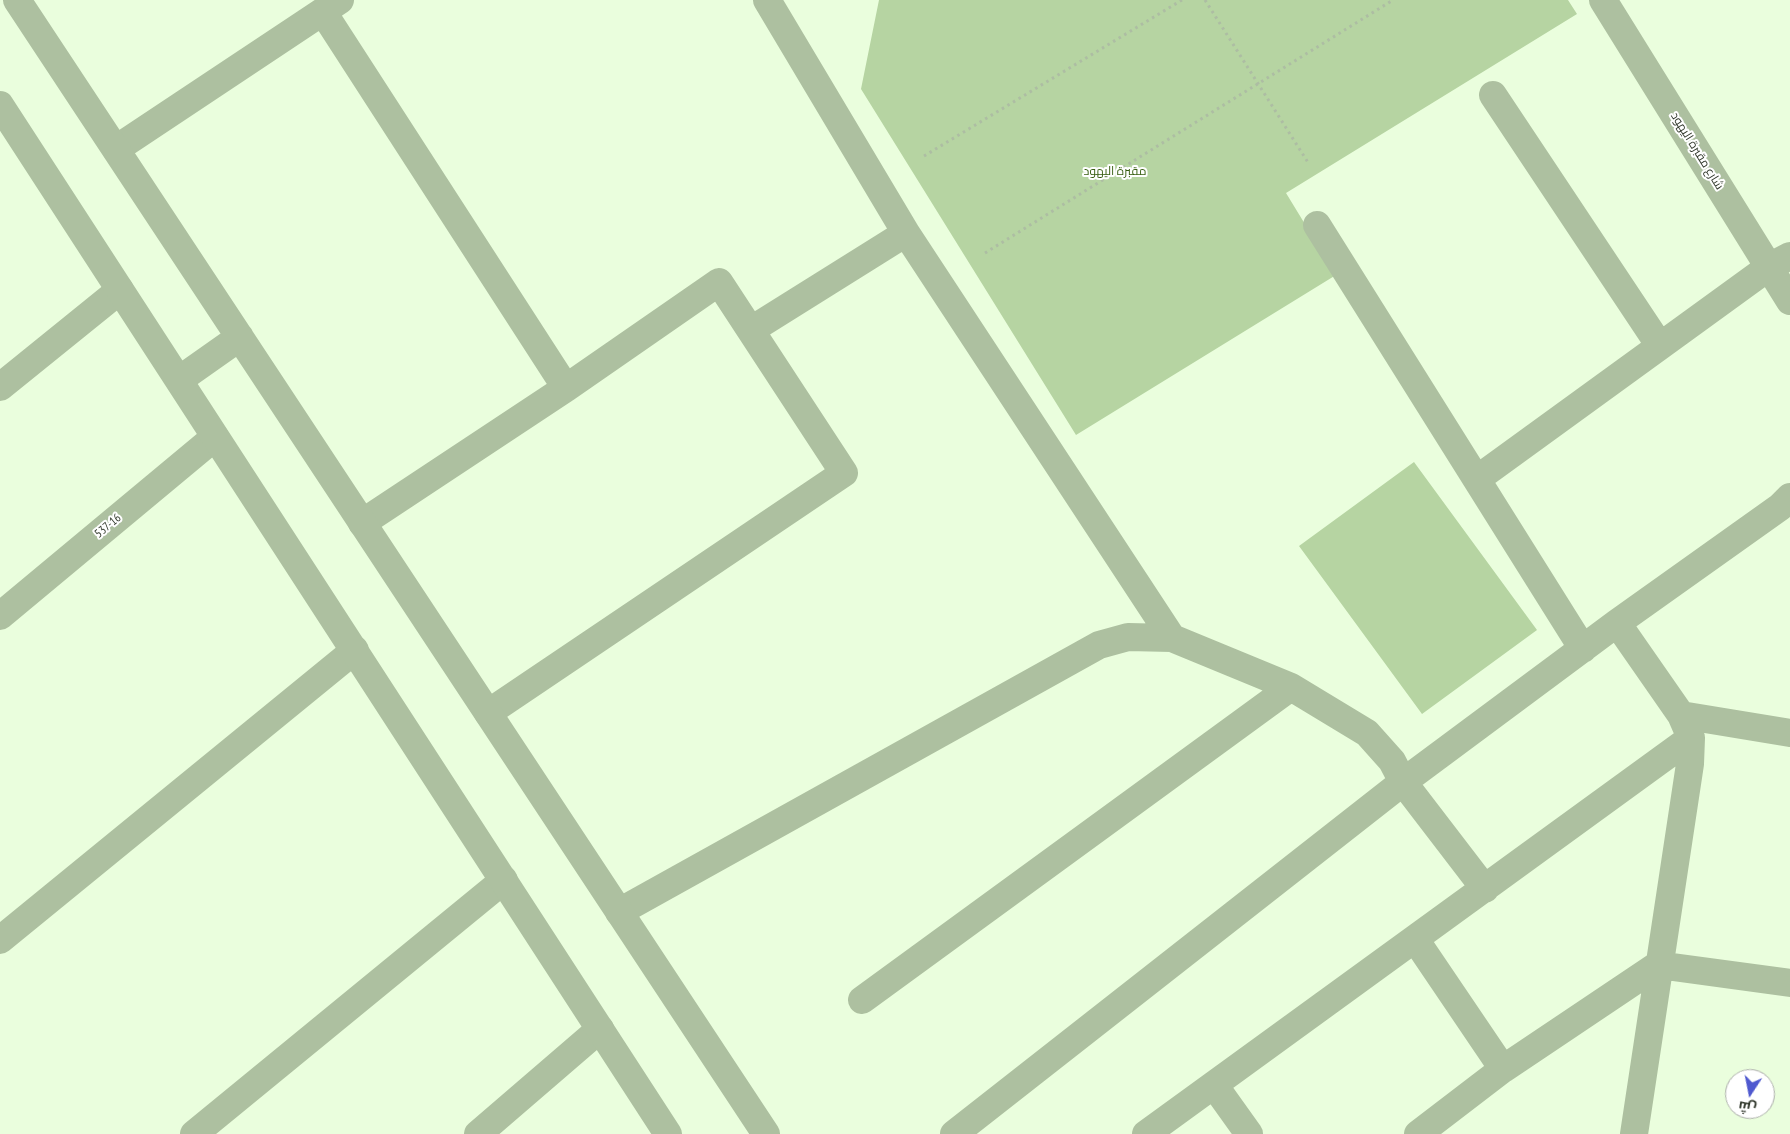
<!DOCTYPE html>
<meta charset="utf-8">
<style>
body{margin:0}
#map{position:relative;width:1790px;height:1134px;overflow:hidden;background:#eafedd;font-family:"PT Sans Narrow",Cairo,sans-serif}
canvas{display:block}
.north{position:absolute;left:1725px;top:1069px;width:50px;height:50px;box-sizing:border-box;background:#fff;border:1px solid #acafaa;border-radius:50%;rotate:191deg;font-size:14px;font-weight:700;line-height:20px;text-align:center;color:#30372b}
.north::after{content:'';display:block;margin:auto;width:18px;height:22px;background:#4f59cf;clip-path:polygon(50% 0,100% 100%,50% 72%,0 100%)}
</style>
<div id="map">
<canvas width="1790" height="1134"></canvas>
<div class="north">ش</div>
</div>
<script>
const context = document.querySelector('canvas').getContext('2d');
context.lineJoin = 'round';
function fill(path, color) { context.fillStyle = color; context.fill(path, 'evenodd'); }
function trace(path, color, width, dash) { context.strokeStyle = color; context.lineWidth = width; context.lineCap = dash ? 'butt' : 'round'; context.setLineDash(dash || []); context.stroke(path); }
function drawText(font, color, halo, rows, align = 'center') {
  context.font = font + ' "PT Sans Narrow",Cairo,sans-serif'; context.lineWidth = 4; context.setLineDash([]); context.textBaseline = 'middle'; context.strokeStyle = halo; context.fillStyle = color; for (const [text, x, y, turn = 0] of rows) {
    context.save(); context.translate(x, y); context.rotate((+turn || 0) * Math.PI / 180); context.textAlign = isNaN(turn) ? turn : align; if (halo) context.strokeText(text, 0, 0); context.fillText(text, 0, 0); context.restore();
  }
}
fill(new Path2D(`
 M879 0H1568L1577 14 1286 193 1336 275 1076 435 861 89Z
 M1414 462 1537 630 1422 714 1299 546Z`), '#b6d4a2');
trace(new Path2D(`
 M1205 0 1309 164
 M924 156 1182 0
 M985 253 1393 0`), '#adbda3', 3, [2.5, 4]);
trace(new Path2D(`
 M767 0 906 233 1172 638
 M1603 0 1790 301
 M323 12 566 388
 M1493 95 1660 346
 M116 149 340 0
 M1317 225 1583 649
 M751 330 906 233
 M0 387 120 290
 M1477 479 1769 267 1790 256
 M362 523 566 388 719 282 844 473 488 713
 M0 616 215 437
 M1617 623 1681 715 1691 738 1690 764 1634 1134
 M1681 715 1790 733
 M619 912 1099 645 1128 637 1172 638 1291 687 1367 733 1392 761 1403 782 1485 889
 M1415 939 1503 1069
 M0 940 355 650
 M862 1000 1291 687
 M1214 1085 1249 1134
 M194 1134 504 880
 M478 1134 600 1029
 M954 1134 1403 782 1617 623 1780 507 1790 497
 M1146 1134 1691 738
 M1418 1134 1503 1069 1658 965 1790 983`), '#adc0a0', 28);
trace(new Path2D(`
 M17 0 766 1134
 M0 105 668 1134
 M179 380 240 337`), '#adc0a0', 28);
drawText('12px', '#30372b', '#fff', [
 ["شارع مقبرة اليهود",1697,151,58],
 ["537-16",108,526,-40]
]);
drawText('12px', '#375e10', '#fff', [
 ["مقبرة اليهود",1115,172]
]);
</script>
